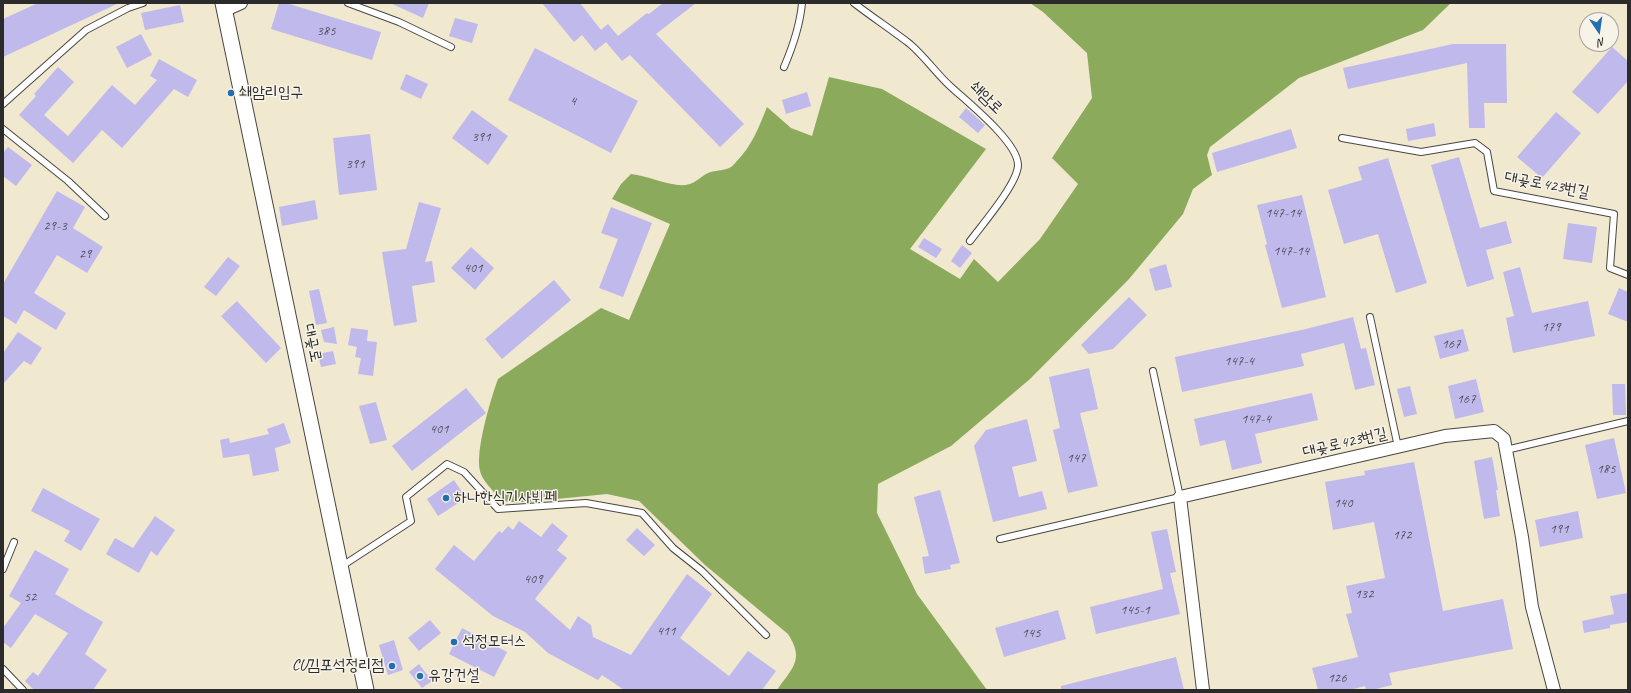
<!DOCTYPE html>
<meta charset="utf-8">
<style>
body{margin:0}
#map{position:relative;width:1631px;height:693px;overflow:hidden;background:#f0e8cf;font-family:Caveat,sans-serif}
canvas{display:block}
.frame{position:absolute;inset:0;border:4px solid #2b2b2b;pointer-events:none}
.north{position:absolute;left:1579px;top:12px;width:40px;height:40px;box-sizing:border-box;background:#f7f3e8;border:1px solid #a5a39c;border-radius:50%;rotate:167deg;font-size:11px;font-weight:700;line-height:16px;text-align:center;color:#2b2b2b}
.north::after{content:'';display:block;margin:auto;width:14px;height:18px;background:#1f6fb2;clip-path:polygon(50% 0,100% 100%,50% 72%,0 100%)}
</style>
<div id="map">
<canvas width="1631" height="693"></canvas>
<div class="frame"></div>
<div class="north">N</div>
</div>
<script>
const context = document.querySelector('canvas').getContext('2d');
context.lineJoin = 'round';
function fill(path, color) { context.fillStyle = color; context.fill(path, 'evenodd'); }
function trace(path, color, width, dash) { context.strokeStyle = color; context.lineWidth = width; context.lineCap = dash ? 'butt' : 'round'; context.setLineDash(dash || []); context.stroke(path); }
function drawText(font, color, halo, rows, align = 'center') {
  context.font = font + ' Caveat,"Poor Story",sans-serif'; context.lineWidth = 3; context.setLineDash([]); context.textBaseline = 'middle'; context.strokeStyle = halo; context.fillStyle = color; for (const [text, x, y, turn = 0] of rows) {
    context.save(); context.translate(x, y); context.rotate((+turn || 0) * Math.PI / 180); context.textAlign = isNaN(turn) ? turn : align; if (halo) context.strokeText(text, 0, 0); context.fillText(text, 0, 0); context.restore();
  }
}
fill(new Path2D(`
 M1030 3H1451L1423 30 1299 78 1210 147 1207 155 1212 175 1193 189 1183 214 1129 279 1030 379 951 446 878 484 877 513 917 594 987 690H777C792 668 805 660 788 634L705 565 639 501 607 494 526 502C518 502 509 503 501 500 498 498 495 494 493 491 488 485 482 479 480 471 475 451 491 398 498 379L601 308 629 320 670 224 612 199 621 184 631 174C647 176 662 183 678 185 693 186 695 181 706 174 713 170 722 171 729 168 732 167 734 164 736 162 752 146 759 127 767 107L791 128 812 136 829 77 882 89 986 149 910 249 960 279 974 259 998 282 1040 239 1078 184 1052 158 1092 98 1087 53 1043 12Z`), '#8baa5c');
fill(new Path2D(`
 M38 3H119L3 57V19Z
 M279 3H286L381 32 372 60 271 29Z
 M390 3H429L423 18Z
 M542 3H580L601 30 608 24 618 36 647 13 649 14 663 3H696L656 34 744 124 720 147 630 55 622 61 606 42 595 51 582 35 574 42Z
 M180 5 184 22 145 30 141 13Z
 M455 18 478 24 472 43 449 36Z
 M141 34 152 55 127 68 116 47Z
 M1453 44H1506L1507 103H1484L1485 128H1469L1467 63 1348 89 1343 68Z
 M1612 47 1628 61V81L1598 114 1572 92Z
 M535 48 638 101 611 153 508 100Z
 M159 59 197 80 188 97 174 89 122 148 102 130 73 163 19 115 36 96 34 94 58 67 74 82 44 115 68 136 112 85 135 105 157 80 150 76Z
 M406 74 428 84 421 99 400 89Z
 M807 92 811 106 786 114 782 100Z
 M966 108 985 125 978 133 959 117Z
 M472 110 508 136 488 165 452 138Z
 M1556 112 1581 133 1542 178 1517 157Z
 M1434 123 1436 136 1408 141 1406 129Z
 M1291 129 1297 148 1217 172 1212 153Z
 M370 134 377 190 339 195 333 138Z
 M8 147 32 165 16 186 3 176V153Z
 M1459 157 1480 228 1506 221 1512 243 1486 250 1494 279 1467 287 1431 165Z
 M1388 158 1427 283 1396 293 1378 234 1344 244 1328 190 1362 180 1358 167Z
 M57 191 85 207 73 228 103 247 87 273 57 255 34 293 66 313 56 330 24 310 16 324 3 316V284Z
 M1302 195 1326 297 1282 308 1265 245 1267 244 1257 205Z
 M315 200 318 219 282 226 279 207Z
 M419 202 441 208 425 262 432 261 435 282 412 286 417 322 394 326 382 252 406 249Z
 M611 207 652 223 623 297 599 288 618 239 601 233Z
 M1568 223 1597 227 1592 263 1563 259Z
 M924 238 942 249 936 258 918 247Z
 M962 245 972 253 960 268 951 261Z
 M471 247 494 268 475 290 451 268Z
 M228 257 240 266 216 296 204 287Z
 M1166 264 1172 287 1155 291 1149 269Z
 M1520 267 1532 313 1588 301 1595 336 1513 353 1506 318 1514 316 1503 272Z
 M554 280 571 300 502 359 485 339Z
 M1619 288 1628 292V322L1608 314Z
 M319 289 327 323 316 325 309 291Z
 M1129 297 1147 315 1113 349 1089 354 1081 345Z
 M237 301 281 348 266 363 221 316Z
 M1353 317 1361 349 1366 348 1375 385 1355 390 1344 343 1301 354 1304 366 1182 392 1175 357 1306 329Z
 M334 327 337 344 324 342 321 330Z
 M351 328 368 330 367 341 377 342 373 376 358 374 361 358 355 357 357 347 348 345Z
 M1463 329 1469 351 1440 359 1434 336Z
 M18 332 42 348 31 365 24 361 3 384V353Z
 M333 351 336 364 321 367 318 354Z
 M1089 368 1098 409 1080 413 1098 486 1068 493 1053 430 1060 428 1049 377Z
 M1476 379 1484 412 1455 419 1448 386Z
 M1612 384H1625L1626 415H1613Z
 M1410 386 1417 414 1404 417 1397 389Z
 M466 388 486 413 412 471 392 446Z
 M1312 393 1318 420 1255 434 1262 463 1232 470 1225 440 1200 446 1194 419Z
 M376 402 387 440 370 444 359 406Z
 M1027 419 1037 461 1012 467 1019 497 1042 491 1047 509 993 522 974 446 986 430Z
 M284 423 291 443 275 448 279 471 253 476 249 454 223 458 220 440 229 438 230 443 269 434 267 429Z
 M1614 438 1626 493 1597 499 1585 445Z
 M1492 457 1498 490H1496L1500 516 1484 519 1474 461Z
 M1414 462 1443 611 1503 599 1513 649 1389 673 1392 685 1372 690H1366L1365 686 1350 690H1318L1312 668 1358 657 1346 614 1352 613 1346 586 1385 578 1374 522 1333 530 1325 482 1365 475 1364 471Z
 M454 480 466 498 438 516 427 499Z
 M43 488 100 519 81 551 64 541 70 531 31 511Z
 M940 490 960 563 950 565 951 569 925 574 922 557 929 556 914 497Z
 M1578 511 1583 538 1540 547 1535 520Z
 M155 516 175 530 157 556 151 551 139 573 106 554 115 538 133 548Z
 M519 521 541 537 552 523 568 536 557 550 567 558 535 599 570 630 578 616 591 625 593 637 631 655 687 574 712 594 680 638 729 676 748 651 776 671 762 690H624L602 675 598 680 548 653 525 632 493 616 435 569 454 545 474 561 499 531 502 533 508 526 513 530Z
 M637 528 655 545 644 556 626 540Z
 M1167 529 1176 572 1170 573 1180 614 1096 634 1090 607 1163 589 1151 532Z
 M35 550 69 569 55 594 103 622 85 654 107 670 93 690H34L25 681 33 672 38 676 68 633 35 614 11 648 3 642V628L21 603 9 596Z
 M1628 593V622L1610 625V628L1584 633 1582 621 1614 614 1610 596Z
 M1058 610 1066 639 1004 657 995 628Z
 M430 620 441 633 419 651 408 638Z
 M462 628 507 652 494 677 449 654Z
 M394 640 403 670 388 675 379 645Z
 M1176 657 1184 690H1061V686Z
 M419 664 432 681 422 688 409 672Z`), '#c0b9eb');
const service = new Path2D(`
 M348 3 399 22 451 47
 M854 3C872 17 892 30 910 44 925 57 936 73 950 86 966 101 1018 142 1018 165 1018 183 982 225 970 241
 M784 67C793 46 800 26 802 3
 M3 104 86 30 128 8 143 3
 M3 129 68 181 105 216
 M1342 138 1421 152 1475 143 1487 152 1494 191 1614 214 1610 268 1628 275
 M1370 317 1398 447
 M1506 450 1628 421
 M1000 539 1180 497 1153 371
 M342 566 411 521 406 497 447 464 464 472 498 509 586 503 642 513 673 548 702 571 766 635
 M3 569 14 542
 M3 669 23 690`);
const minor = new Path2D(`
 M225 10 241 3
 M1203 690 1180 497 1445 436 1494 431 1504 439 1522 537 1532 607 1554 690`);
const tertiary = new Path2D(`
 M223 3 366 690`);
trace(service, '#494744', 8);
trace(minor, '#494744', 14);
trace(tertiary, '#494744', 17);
trace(service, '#fff', 6);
trace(minor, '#fff', 12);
trace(tertiary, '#fff', 15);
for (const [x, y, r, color] of [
 [231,93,4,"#1f6fb2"],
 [446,498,4,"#1f6fb2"],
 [454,642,4,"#1f6fb2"],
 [392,666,4,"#1f6fb2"],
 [420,676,4,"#1f6fb2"]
]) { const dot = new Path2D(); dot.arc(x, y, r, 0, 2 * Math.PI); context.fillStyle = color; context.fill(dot); trace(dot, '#f7f3e8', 1.5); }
drawText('14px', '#504e5b', null, [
 ["385",326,31],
 ["4",573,101],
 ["391",481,137],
 ["391",355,164],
 ["147-14",1283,213],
 ["29-3",55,226],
 ["147-14",1291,251],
 ["29",85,254],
 ["401",473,268],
 ["179",1551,327],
 ["167",1451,344],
 ["147-4",1239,361],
 ["167",1466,399],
 ["147-4",1256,419],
 ["401",439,429],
 ["147",1076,458],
 ["185",1606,469],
 ["140",1343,503],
 ["191",1559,529],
 ["172",1402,535],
 ["409",533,579],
 ["132",1364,594],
 ["52",30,597],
 ["145-1",1135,610],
 ["411",666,631],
 ["145",1031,633],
 ["126",1337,678]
]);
drawText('16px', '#2b2b2b', '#f7f3e8', [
 ["쇄암리입구",239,93],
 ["하나한식기사뷔페",454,498],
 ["석정모터스",462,642],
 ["CU김포석정리점",384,666,"right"],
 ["유강건설",428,676]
], 'left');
drawText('16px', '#2b2b2b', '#f7f3e8', [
 ["쇄암로",986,98,44],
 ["대곶로423번길",1547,185,11],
 ["대곶로",312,343,78],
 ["대곶로423번길",1345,443,-13]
]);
</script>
